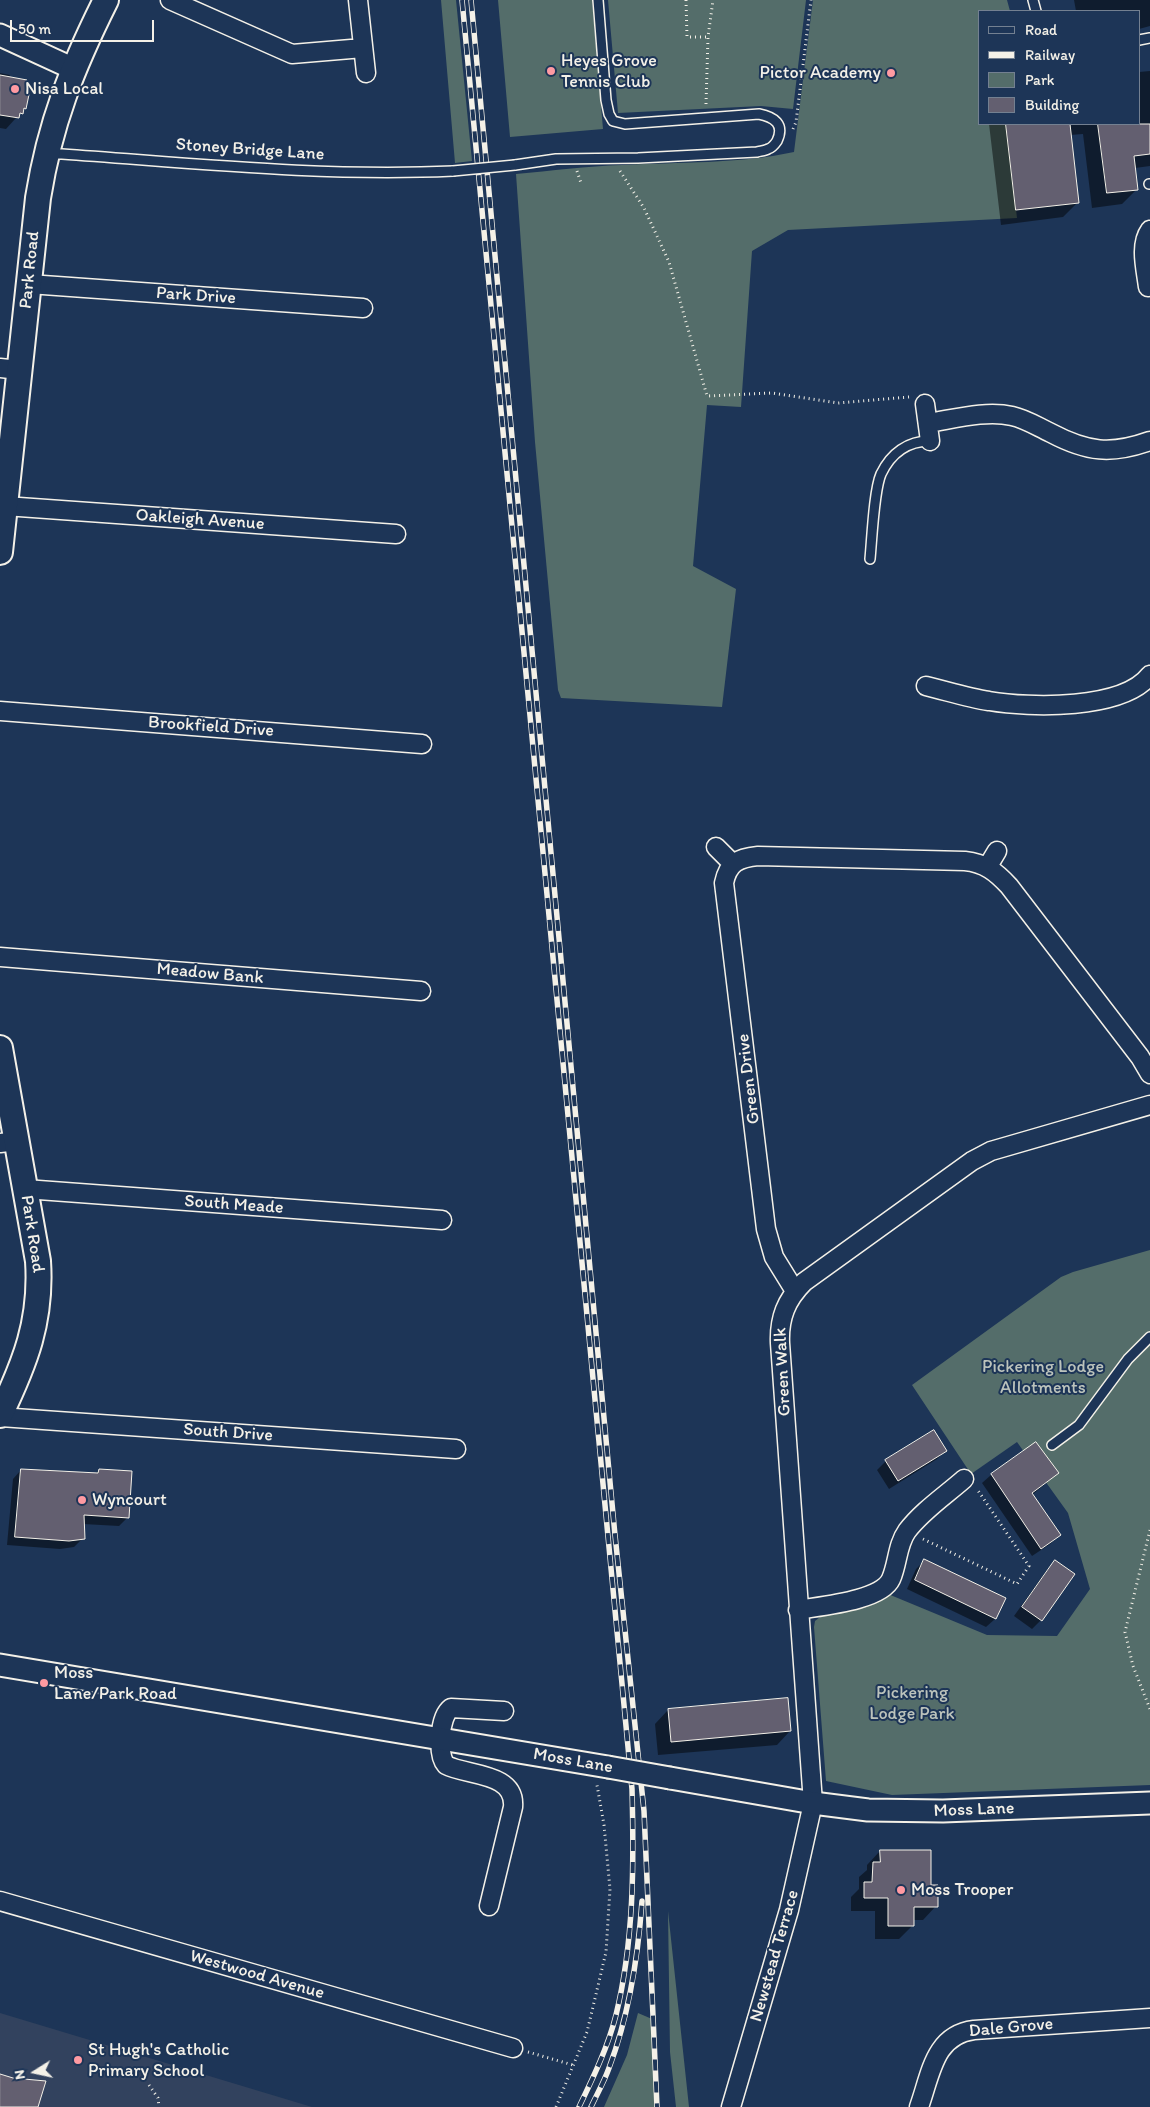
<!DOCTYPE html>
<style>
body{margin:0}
#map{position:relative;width:1150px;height:2107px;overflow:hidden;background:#1d3557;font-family:Itim,sans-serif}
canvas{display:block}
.legend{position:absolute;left:978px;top:10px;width:162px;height:115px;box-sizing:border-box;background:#1d3557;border:1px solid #738091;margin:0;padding:6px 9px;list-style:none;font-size:15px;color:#f4f1e8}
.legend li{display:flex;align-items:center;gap:10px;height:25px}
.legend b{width:25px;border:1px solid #738091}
.north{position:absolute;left:10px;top:2047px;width:50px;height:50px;-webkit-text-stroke:4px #1d3557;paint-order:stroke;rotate:260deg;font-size:14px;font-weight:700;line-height:20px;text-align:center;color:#f4f1e8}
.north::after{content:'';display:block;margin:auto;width:18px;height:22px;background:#f4f1e8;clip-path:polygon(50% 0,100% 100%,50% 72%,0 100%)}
.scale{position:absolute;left:10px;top:20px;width:144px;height:22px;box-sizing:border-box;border:2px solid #f4f1e8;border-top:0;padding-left:6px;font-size:15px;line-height:18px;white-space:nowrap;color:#f4f1e8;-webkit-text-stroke:4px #1d3557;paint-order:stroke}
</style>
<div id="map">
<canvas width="1150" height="2107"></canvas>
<ul class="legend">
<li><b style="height:6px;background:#1d3557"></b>Road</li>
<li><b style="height:6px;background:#f4f1e8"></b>Railway</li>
<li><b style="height:14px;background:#546d6a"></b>Park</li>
<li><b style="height:14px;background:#635f70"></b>Building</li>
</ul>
<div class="north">N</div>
<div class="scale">50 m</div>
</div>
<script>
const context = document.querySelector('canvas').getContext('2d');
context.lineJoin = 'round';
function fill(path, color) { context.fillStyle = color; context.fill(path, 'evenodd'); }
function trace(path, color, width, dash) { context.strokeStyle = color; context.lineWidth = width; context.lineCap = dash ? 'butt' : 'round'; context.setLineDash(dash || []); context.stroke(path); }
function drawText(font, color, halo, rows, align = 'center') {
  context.font = font + ' Itim,sans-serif'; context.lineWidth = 4; context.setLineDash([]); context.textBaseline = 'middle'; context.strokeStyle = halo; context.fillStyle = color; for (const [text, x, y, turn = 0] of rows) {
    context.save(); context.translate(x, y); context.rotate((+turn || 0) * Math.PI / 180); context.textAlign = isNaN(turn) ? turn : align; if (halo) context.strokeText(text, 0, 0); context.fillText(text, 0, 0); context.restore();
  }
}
fill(new Path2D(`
 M0 2013 312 2107H0Z`), '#32425e');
fill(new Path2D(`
 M441 0H456L472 161 455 163Z
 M498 0H592L603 129 510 137Z
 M608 0H806L793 109 761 106 618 113Z
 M813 0H1007L1010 11H979V124H1006L1017 218 788 230 752 251 741 407 707 405 693 566 736 589 722 707 561 698 558 690 535 442 516 174C551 171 587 166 622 165 679 162 738 164 794 152Z
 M1150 1250V1785L892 1795 826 1781 814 1627 815 1621 820 1617 865 1605 888 1594 987 1635 1057 1636 1090 1589 1068 1513 1017 1442 971 1474 912 1385 1061 1277 1073 1272Z
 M668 1911 689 2107H676L670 2052Z
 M638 2013 652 2019 655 2107H604L627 2055Z`), '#546d6a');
fill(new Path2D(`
 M1074 0H1150V26L1139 29V11H1076Z
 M1150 71V166L1135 168 1137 189 1122 204 1092 208 1083 134 1070 135 1078 202 1063 217 1001 225 989 124H1139V72Z
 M0 73 10 75 9 78 25 108 6 129 0 128Z
 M1036 1444 1058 1473 1032 1495 1059 1535 1050 1544 1032 1556 982 1483 991 1475Z
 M945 1451 937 1459 889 1489 877 1470 886 1461Z
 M21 1470 95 1474 99 1470 128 1517 119 1526 83 1524V1538L74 1547 60 1549 7 1545 13 1479Z
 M925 1560 1005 1598 995 1619 986 1627 907 1589 916 1569Z
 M1055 1562 1041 1620 1032 1629 1014 1616 1047 1570Z
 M668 1710 790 1731 777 1745 658 1755 655 1724Z
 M880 1851 930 1886 936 1906 923 1920H913V1925L899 1939H875V1911H851V1897L859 1889V1877L867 1870V1865Z`), '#0007');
const building = new Path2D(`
 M0 75 27 80 26 85H31L26 109 24 108 23 114 20 113 19 118 0 115Z
 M1006 124H1070L1079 203 1016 210Z
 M1098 124H1150V154L1134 156 1138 190 1107 193Z
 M934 1430 947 1451 898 1481 885 1460Z
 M1036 1442 1059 1473 1032 1493 1061 1535 1041 1549 991 1474Z
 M21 1469 98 1473 99 1469 132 1471 129 1518 84 1515 85 1539 69 1541 15 1537Z
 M924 1559 1006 1598 996 1619 915 1580Z
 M1055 1560 1075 1574 1042 1621 1022 1607Z
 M788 1698 791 1731 671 1742 668 1709Z
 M880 1850H931V1885H938V1907H914V1926H888V1898H864V1882H872L873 1862H880Z
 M0 2074 13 2078 46 2081 38 2107H0Z`);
fill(building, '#635f70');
trace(building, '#f4f1e8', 1);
const service = new Path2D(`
 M1033 0 1036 11
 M1139 40 1150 38
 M49 154H62C192 163 322 177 453 171
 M515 165 556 159 638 158 757 152C760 151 765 151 768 149 772 148 775 144 777 141 785 124 774 117 759 114L625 124 613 121 609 114 606 100 598 0
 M1149 184H1150
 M870 559C872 538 874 490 881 474 891 453 908 441 930 441
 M1052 1445 1079 1425 1128 1359 1150 1337`);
const minor = new Path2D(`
 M170 0 292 54 363 48
 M358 0 366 73
 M29 284 363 308
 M1148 287C1146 270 1139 245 1150 230
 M0 368 19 370
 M925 404 930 441
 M928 423C954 419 986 410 1012 416 1026 419 1038 427 1051 433 1087 452 1111 455 1150 441
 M5 506 396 534
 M926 686C947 691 968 698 989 701 1030 708 1123 710 1150 675
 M0 711 422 744
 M716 847 733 864
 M988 866 997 851
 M0 957 421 991
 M0 1143 17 1141
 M25 1189 442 1220
 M795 1291 774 1257 766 1229 724 883C728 863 738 858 758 856L965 861C985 863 996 872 1009 886L1140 1057 1150 1074
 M0 1417 456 1449
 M798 1610C820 1606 881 1601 891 1579 898 1563 897 1545 907 1531 922 1511 946 1495 964 1479
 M0 1901 513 2048
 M489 1906 513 1807C516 1772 467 1776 446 1765 437 1755 439 1717 451 1708L504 1711
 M731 2107 789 1910 813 1803 780 1343C779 1318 786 1300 804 1282L972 1161 991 1151 1150 1105
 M919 2107C931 2074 934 2035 974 2030L1150 2018`);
const tertiary = new Path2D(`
 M0 35 74 69
 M0 1665 608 1767
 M670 1778 813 1803 868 1810 943 1811 1150 1803`);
const secondary = new Path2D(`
 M0 552 38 198C50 123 72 68 106 0
 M0 1048 38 1261C42 1321 25 1363 0 1415`);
trace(service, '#f4f1e8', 12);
trace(minor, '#f4f1e8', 21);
trace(tertiary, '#f4f1e8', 25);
trace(secondary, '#f4f1e8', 28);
trace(new Path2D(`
 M686 0 687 37H708
 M706 104 708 37 713 0
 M793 129 796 122 811 0
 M577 171 581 183
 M620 171 644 208 669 262 707 396 772 393 838 403 909 397
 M1150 1530 1125 1632 1133 1666 1150 1709
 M923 1539 1017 1584 1029 1566 977 1489
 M528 2052 573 2065
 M149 2085 158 2098 159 2107
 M556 2107 587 2032 606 1952 610 1889 604 1825 597 1785`), '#f4f1e8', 3, [1, 4]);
trace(service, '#1d3557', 9);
trace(minor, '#1d3557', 18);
trace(tertiary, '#1d3557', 21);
trace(secondary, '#1d3557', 24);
const rail = new Path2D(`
 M462 0 632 1789C634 1865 634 1941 616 2015 608 2047 593 2078 579 2107
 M471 0 615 1535 644 1811 657 2107
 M591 2107C597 2094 604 2082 609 2068 629 2015 638 1958 642 1901`);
trace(rail, '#f4f1e8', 5.5);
trace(rail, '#1d3557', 4, [11]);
const serviceBridge = new Path2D(`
 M453 171 515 165`);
const tertiaryBridge = new Path2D(`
 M608 1767 670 1778`);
trace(serviceBridge, '#f4f1e8', 12, []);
trace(tertiaryBridge, '#f4f1e8', 25, []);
trace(serviceBridge, '#1d3557', 9);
trace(tertiaryBridge, '#1d3557', 21);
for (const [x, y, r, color] of [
 [551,71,5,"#ff9aa2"],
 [891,73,5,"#ff9aa2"],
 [15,89,5,"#ff9aa2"],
 [82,1500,5,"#ff9aa2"],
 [44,1683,5,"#ff9aa2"],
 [901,1890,5,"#ff9aa2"],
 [78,2060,5,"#ff9aa2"]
]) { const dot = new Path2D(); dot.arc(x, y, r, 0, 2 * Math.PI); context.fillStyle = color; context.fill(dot); trace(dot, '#1d3557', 2); }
drawText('18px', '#f4f1e8', '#1d3557', [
 ["Heyes Grove",561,61],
 ["Tennis Club",561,82],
 ["Pictor Academy",881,73,"right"],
 ["Nisa Local",25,89],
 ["Wyncourt",92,1500],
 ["Moss",54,1673],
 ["Lane/Park Road",54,1694],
 ["Moss Trooper",911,1890],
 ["St Hugh's Catholic",88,2050],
 ["Primary School",88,2071]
], 'left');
drawText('18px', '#f4f1e8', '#1d3557', [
 ["Stoney Bridge Lane",250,150,4],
 ["Park Road",30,270,-84],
 ["Park Drive",196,296,4],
 ["Oakleigh Avenue",200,520,4],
 ["Brookfield Drive",211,727,4],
 ["Meadow Bank",210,974,5],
 ["Green Drive",749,1079,-97],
 ["South Meade",234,1205,4],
 ["Park Road",32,1234,81],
 ["Green Walk",783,1372,-93],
 ["South Drive",228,1433,4],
 ["Moss Lane",573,1761,10],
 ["Moss Lane",974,1810,-2],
 ["Newstead Terrace",775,1956,-74],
 ["Westwood Avenue",257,1975,16],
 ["Dale Grove",1011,2028,-5]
]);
drawText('18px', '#bcc3bc', '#1d3557', [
 ["Pickering Lodge",1043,1367],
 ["Allotments",1043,1388],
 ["Pickering",912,1693],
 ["Lodge Park",912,1714]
]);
</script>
